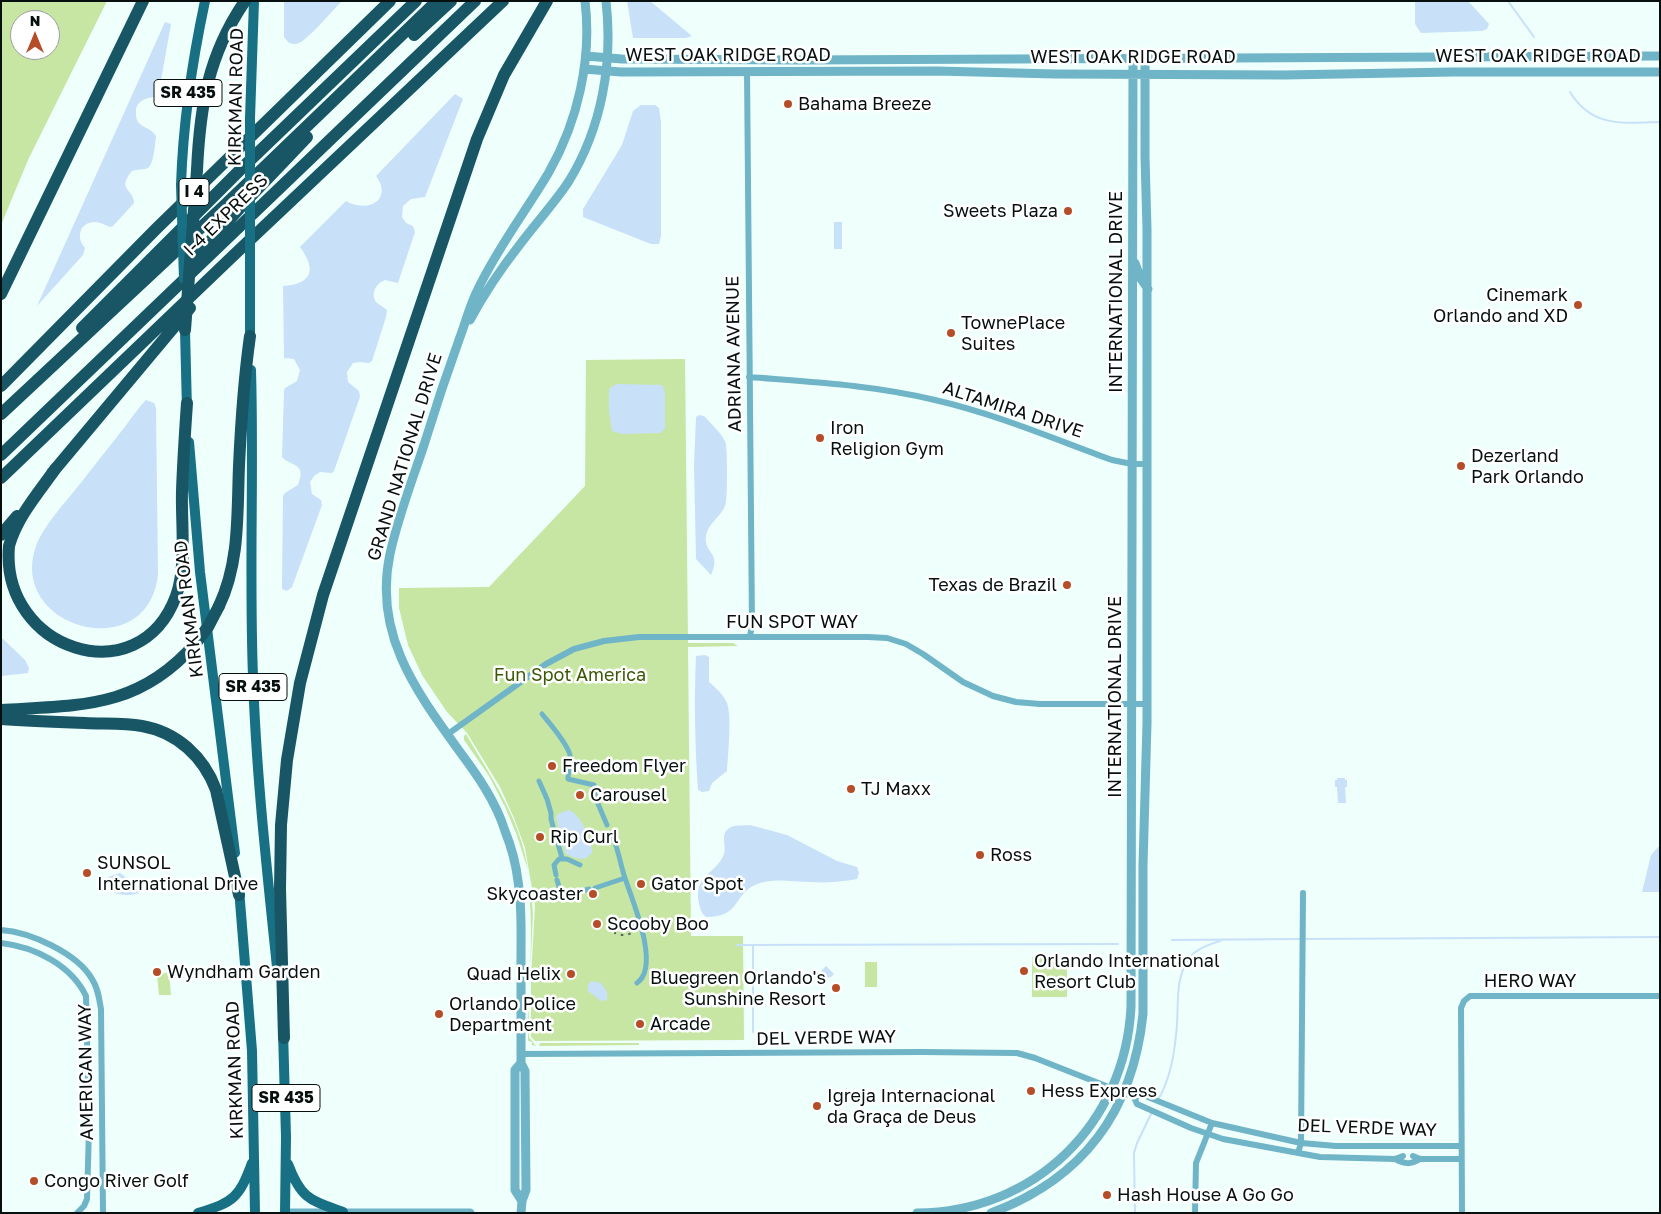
<!DOCTYPE html>
<meta charset="utf-8">
<style>
body{margin:0}
#map{position:relative;width:1661px;height:1214px;overflow:hidden;background:#eefffc;font-family:"Golos Text",sans-serif}
canvas{display:block}
.frame{position:absolute;inset:0;border:2px solid #07100f;pointer-events:none}
.north{position:absolute;left:10px;top:10px;width:50px;height:50px;box-sizing:border-box;background:#fff;border:1px solid #9c9f9f;border-radius:50%;rotate:0deg;font-size:14px;font-weight:700;line-height:20px;text-align:center;color:#07100f}
.north::after{content:'';display:block;margin:auto;width:18px;height:22px;background:#b54e28;clip-path:polygon(50% 0,100% 100%,50% 72%,0 100%)}
</style>
<div id="map">
<canvas width="1661" height="1214"></canvas>
<div class="frame"></div>
<div class="north">N</div>
</div>
<script>
const context = document.querySelector('canvas').getContext('2d');
context.lineJoin = 'round';
function fill(path, color) { context.fillStyle = color; context.fill(path, 'evenodd'); }
function trace(path, color, width, dash) { context.strokeStyle = color; context.lineWidth = width; context.lineCap = dash ? 'butt' : 'round'; context.setLineDash(dash || []); context.stroke(path); }
function drawText(font, color, halo, rows, align = 'center') {
  context.font = font + ' "Golos Text",sans-serif'; context.lineWidth = 5; context.setLineDash([]); context.textBaseline = 'middle'; context.strokeStyle = halo; context.fillStyle = color; for (const [text, x, y, turn = 0] of rows) {
    context.save(); context.translate(x, y); context.rotate((+turn || 0) * Math.PI / 180); context.textAlign = isNaN(turn) ? turn : align; if (halo) context.strokeText(text, 0, 0); context.fillText(text, 0, 0); context.restore();
  }
}
fill(new Path2D(`
 M1 1H107L28 160 1 225ZM20 20H50V50H20Z
 M685 359 688 643H733L738 646 688 647 691 936H743L744 1040 535 1041 531 1037V977L535 906 525 848 514 818 500 787 467 733 447 712 422 675 408 645 399 608V588L489 587 585 486 586 360Z
 M466 734C491 777 521 820 528 870L516 833 505 807 489 776 464 740V736Z
 M531 887 533 915 529 996V1037L536 1046 532 1045V1042L528 1041V1038C528 989 534 940 529 892Z
 M1032 957H1067V997H1032Z
 M865 962H877V987H865Z
 M169 972 171 995H159L157 975Z
 M540 1043H639V1045L539 1046Z`), '#c7e6a3');
fill(new Path2D(`
 M284 1H342C333 10 307 41 297 44 294 44 292 44 289 43L284 37Z
 M627 1H650L692 36 686 38H633Z
 M1415 1H1468L1489 24 1487 29 1482 31 1421 33 1415 24Z
 M165 22 171 24 158 97C148 97 135 100 136 113 136 117 137 122 140 124 146 129 152 129 156 136 155 143 154 164 148 168 144 170 137 169 132 171 116 190 134 189 134 203L113 226 110 227C105 225 100 222 95 222 79 222 76 238 85 248L83 255 37 306Z
 M455 94 463 99 425 197 411 199 403 206 402 217 406 223 413 226 415 232 398 283 385 280C377 283 370 292 376 302 379 305 384 307 387 310L386 317 372 361 369 363 360 362 353 363 347 372 348 382 359 391 360 397 334 471 332 473 320 472 314 476 310 482 312 494 321 500 322 505 292 587 287 591 282 589 283 496 285 493 298 485C307 462 291 467 282 457L284 391 285 388 297 381 300 370 294 359 284 358 283 286C312 284 317 270 300 247L346 201C369 214 393 199 376 176Z
 M641 105H655L659 108 661 122V236L659 244H651L583 217V209L622 145 633 111Z
 M834 222H842V249H834Z
 M616 384 662 385 665 392V428L661 433 622 434 612 431 609 411V389Z
 M146 400 154 403 156 408 158 574C149 667 7 629 36 546 44 524 72 495 87 475 100 458 114 441 127 424 133 416 139 407 146 400Z
 M699 415 704 416C711 424 723 434 726 444 727 450 728 501 725 506 721 516 709 523 706 535 703 554 722 551 711 575L696 559 694 465 696 417Z
 M1 637 25 660 29 668 28 673 1 676Z
 M705 655 709 657V682C716 688 723 694 727 703 732 716 728 755 727 771L712 783 709 791 702 792 698 790C695 746 694 700 696 656Z
 M1337 778H1345V780H1347V787H1345L1346 803H1338L1337 787H1335V780H1337Z
 M568 810C579 811 593 842 592 853L585 859 575 858 566 854 556 817 558 814Z
 M750 825 787 835 837 861 857 867 859 873 857 879C841 882 825 883 810 882 792 882 772 877 755 885 733 895 741 917 706 917 701 913 701 910 699 904 693 874 716 875 724 854 727 846 720 836 728 829 733 824 744 826 750 825Z
 M1660 845V892H1642L1651 855Z
 M120 873 137 885 139 893C127 897 110 896 105 882L108 877Z
 M826 966 834 974 831 977 827 978 825 984H816V977Z
 M591 981 601 983 607 992V1000L601 1001 588 991V985Z`), '#c8e0f8');
trace(new Path2D(`
 M1508 1 1534 37
 M1570 92C1592 128 1623 123 1660 122
 M1305 939 1660 937
 M1172 940 1300 939
 M737 945 1118 944
 M753 1032V945
 M1159 1098C1170 1079 1174 1056 1176 1035 1180 1009 1172 974 1194 953 1202 946 1212 944 1222 940
 M1135 1213 1134 1153 1137 1143 1151 1114`), '#c8e0f8', 2);
trace(new Path2D(`
 M542 714C550 724 567 743 570 755 571 760 568 772 568 779L594 785 596 799 607 825
 M539 781 547 799 551 813V819L562 858
 M611 833C618 847 620 863 625 878 632 900 661 966 637 983
 M556 875 554 865 559 859H567L580 865
 M557 880 562 897 589 889
 M595 888 625 878`), '#70b4c7', 5);
trace(new Path2D(`
 M747 71 752 626 750 636
 M749 377C812 382 874 385 935 400 996 414 1054 439 1112 460L1132 464H1147
 M448 734 546 664 574 649 604 641 639 637H868L887 638 906 644 923 654 963 682 993 696 1016 702 1040 704H1147
 M1 930C30 932 77 953 92 979 98 988 99 998 101 1009L103 1213
 M1 943C35 947 71 965 86 996L89 1129 87 1199 84 1206 77 1213
 M521 1054 922 1052 1017 1053 1035 1058 1134 1097
 M1134 1097 1143 1095 1212 1123 1301 1143 1336 1146H1461
 M1134 1097 1137 1104 1191 1128 1223 1139 1320 1157 1395 1159 1403 1156
 M1298 1153 1301 1143 1303 893
 M1413 1156 1420 1159H1461
 M1395 1159C1405 1164 1410 1165 1420 1159
 M1195 1213 1196 1163 1212 1123
 M1462 1213 1461 1008 1464 1001 1470 996H1660`), '#70b4c7', 6);
trace(new Path2D(`
 M586 56 622 59 801 60 1660 56
 M584 69 621 72 937 71 1055 74 1284 75 1453 72H1660
 M1135 263 1141 279 1148 289
 M470 320C484 294 500 270 518 247 534 225 554 204 569 181 602 127 613 63 606 1
 M521 1063 515 1070V1190L522 1201
 M285 1213H470
 M521 1213 522 1201 526 1190 525 1071 521 1063C521 1027 521 991 521 955 521 930 522 905 518 881 516 864 511 846 505 831 496 802 478 776 460 752 416 691 373 634 390 554 398 517 412 481 424 445 435 409 447 373 460 337 466 321 470 304 478 289 498 247 526 211 549 172 578 121 592 59 585 1
 M917 1213C1035 1212 1125 1124 1131 1007L1133 58
 M991 1213C1083 1179 1133 1111 1143 1014V865L1147 723V229L1145 157V58`), '#70b4c7', 9);
trace(new Path2D(`
 M250 118 254 1
 M181 185C183 123 192 62 205 1
 M185 330 187 410
 M250 343V264
 M251 370C254 472 249 574 253 676 256 773 267 870 277 967
 M189 442 200 572 235 853
 M239 889 252 1051 255 1213
 M283 1031 286 1137 285 1213
 M288 1164C301 1199 310 1200 343 1212
 M198 1213C234 1202 239 1198 252 1163`), '#187084', 10);
trace(new Path2D(`
 M414 35 451 1
 M197 170C200 106 208 55 245 1
 M189 265 247 200 307 137
 M1 294 143 1
 M82 328 242 168 416 1
 M1 386 156 229 390 1
 M1 414 224 206 437 1
 M1 455 475 1
 M56 468C39 492 17 517 9 546 0 650 139 696 176 596 187 567 181 522 182 491 183 461 185 432 187 403
 M52 473 190 308
 M1 478 236 253 503 1
 M1 535 17 516
 M219 606C240 562 237 513 239 466 241 422 244 379 250 336
 M1 710C80 705 138 709 195 644
 M1 719C29 721 57 722 85 723 104 724 124 723 142 726 177 732 204 757 216 790L239 895
 M284 1038 280 889 281 825 287 760 300 683 323 595 477 139 504 75 547 1`), '#185665', 12);
trace(new Path2D(`
 M616 925 614 927 615 933C621 936 629 936 634 931V927L631 924H626`), '#55605f', 2, [2.5, 5]);
trace(new Path2D(`
 M181 185 184 279
 M250 264V118`), '#187084', 10);
trace(new Path2D(`
 M185 330 197 170
 M195 644 208 627 219 606`), '#185665', 12);
for (const [x, y, r, color] of [
 [788,104,5,"#b54e28"],
 [1068,211,5,"#b54e28"],
 [1578,305,5,"#b54e28"],
 [951,333,5,"#b54e28"],
 [820,438,5,"#b54e28"],
 [1461,466,5,"#b54e28"],
 [1067,585,5,"#b54e28"],
 [552,766,5,"#b54e28"],
 [851,789,5,"#b54e28"],
 [580,795,5,"#b54e28"],
 [540,837,5,"#b54e28"],
 [980,855,5,"#b54e28"],
 [87,873,5,"#b54e28"],
 [641,884,5,"#b54e28"],
 [593,894,5,"#b54e28"],
 [597,924,5,"#b54e28"],
 [1024,971,5,"#b54e28"],
 [157,972,5,"#b54e28"],
 [571,974,5,"#b54e28"],
 [836,988,5,"#b54e28"],
 [439,1014,5,"#b54e28"],
 [640,1024,5,"#b54e28"],
 [1031,1091,5,"#b54e28"],
 [817,1106,5,"#b54e28"],
 [34,1181,5,"#b54e28"],
 [1107,1195,5,"#b54e28"]
]) { const dot = new Path2D(); dot.arc(x, y, r, 0, 2 * Math.PI); context.fillStyle = color; context.fill(dot); trace(dot, '#fff', 2); }
for (const [x, y, w] of [
 [188,93,68],
 [194,192,30],
 [253,687,68],
 [286,1098,68]
]) { const box = new Path2D(); box.roundRect(x - w / 2, y - 13.5, w, 27, 4); context.fillStyle = '#fff'; context.fill(box); trace(box, '#07100f', 1); }
drawText('bold 16px', '#07100f', null, [
 ["SR 435",188,93],
 ["I 4",194,192],
 ["SR 435",253,687],
 ["SR 435",286,1098]
]);
drawText('18px', '#07100f', '#fff', [
 ["WEST OAK RIDGE ROAD",728,55],
 ["WEST OAK RIDGE ROAD",1538,56],
 ["WEST OAK RIDGE ROAD",1133,57],
 ["KIRKMAN ROAD",236,97,-89],
 ["I-4 EXPRESS",226,215,-44],
 ["INTERNATIONAL DRIVE",1116,292,-90],
 ["ADRIANA AVENUE",734,354,-91],
 ["ALTAMIRA DRIVE",1013,410,18],
 ["GRAND NATIONAL DRIVE",405,457,-73],
 ["KIRKMAN ROAD",189,609,-97],
 ["FUN SPOT WAY",792,622],
 ["INTERNATIONAL DRIVE",1115,697,-90],
 ["HERO WAY",1530,981],
 ["DEL VERDE WAY",826,1038,-1],
 ["KIRKMAN ROAD",235,1070,-92],
 ["AMERICAN WAY",86,1072,-91],
 ["DEL VERDE WAY",1367,1128,2]
]);
drawText('18px', '#07100f', '#fff', [
 ["Bahama Breeze",798,104],
 ["Sweets Plaza",1058,211,"right"],
 ["Cinemark",1568,295,"right"],
 ["Orlando and XD",1568,316,"right"],
 ["TownePlace",961,323],
 ["Suites",961,344],
 ["Iron",830,428],
 ["Religion Gym",830,449],
 ["Dezerland",1471,456],
 ["Park Orlando",1471,477],
 ["Texas de Brazil",1057,585,"right"],
 ["Freedom Flyer",562,766],
 ["TJ Maxx",861,789],
 ["Carousel",590,795],
 ["Rip Curl",550,837],
 ["Ross",990,855],
 ["SUNSOL",97,863],
 ["International Drive",97,884],
 ["Gator Spot",651,884],
 ["Skycoaster",583,894,"right"],
 ["Scooby Boo",607,924],
 ["Orlando International",1034,961],
 ["Resort Club",1034,982],
 ["Wyndham Garden",167,972],
 ["Quad Helix",561,974,"right"],
 ["Bluegreen Orlando's",826,978,"right"],
 ["Sunshine Resort",826,999,"right"],
 ["Orlando Police",449,1004],
 ["Department",449,1025],
 ["Arcade",650,1024],
 ["Hess Express",1041,1091],
 ["Igreja Internacional",827,1096],
 ["da Graça de Deus",827,1117],
 ["Congo River Golf",44,1181],
 ["Hash House A Go Go",1117,1195]
], 'left');
drawText('18px', '#3b5806', '#fff', [
 ["Fun Spot America",570,675]
]);
</script>
